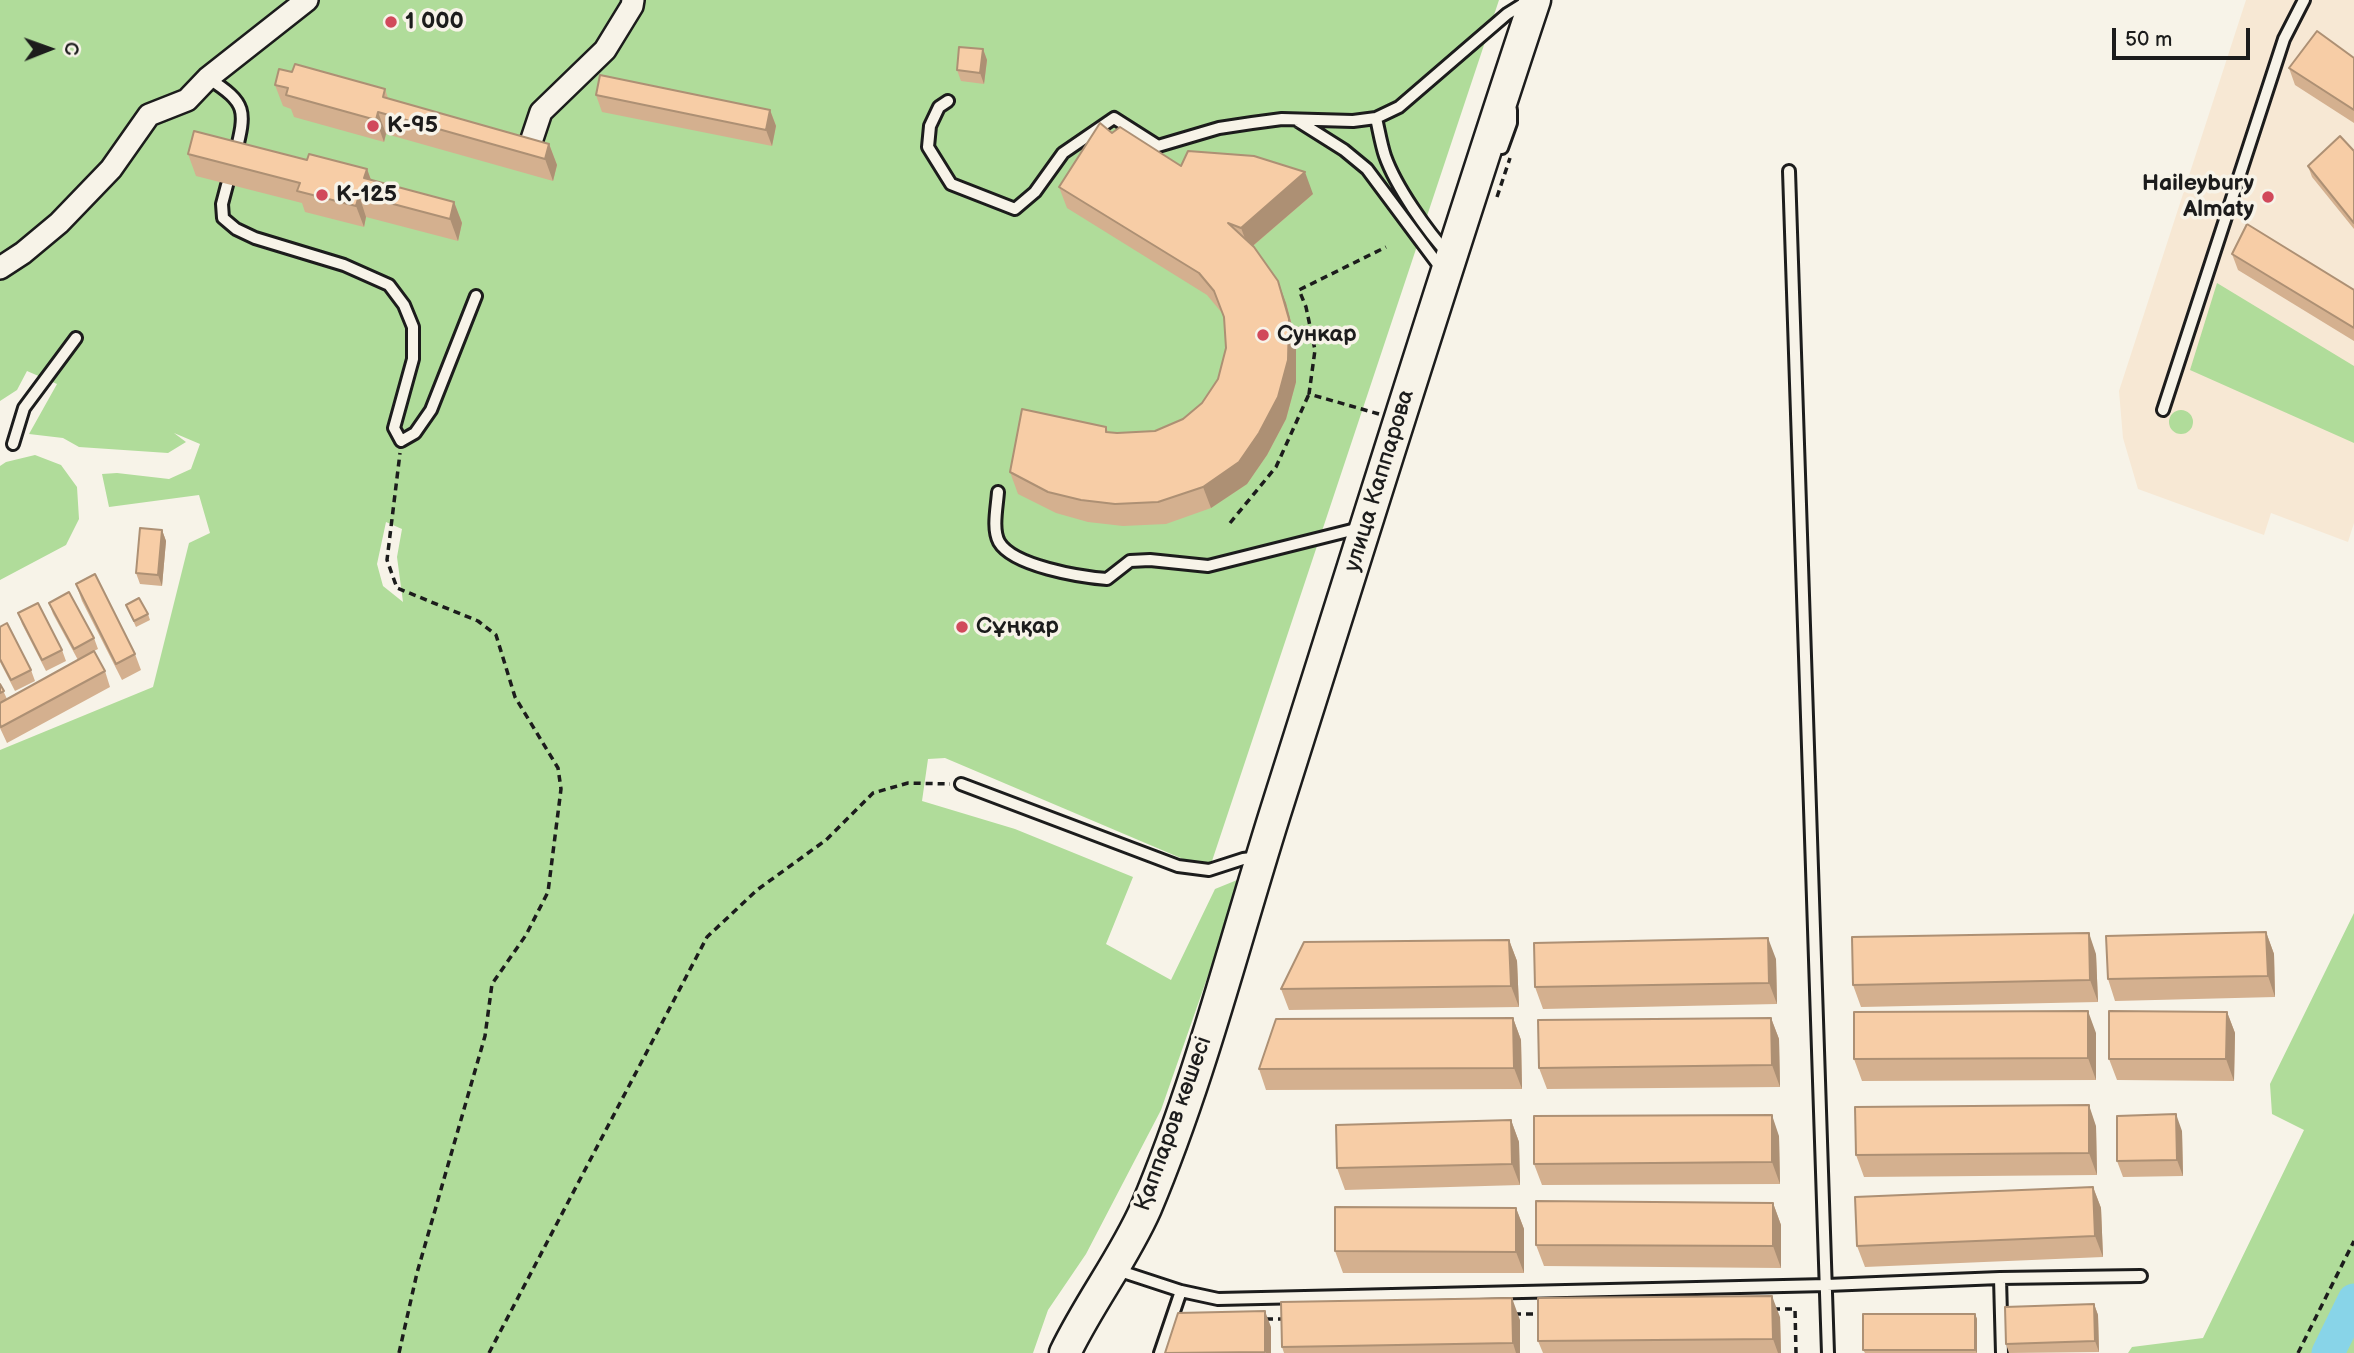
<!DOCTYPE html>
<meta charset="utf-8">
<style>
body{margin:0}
#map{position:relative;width:2354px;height:1353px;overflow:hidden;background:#f7f3e8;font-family:"Balsamiq Sans",sans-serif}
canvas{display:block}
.north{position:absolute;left:14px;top:14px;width:70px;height:70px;-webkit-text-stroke:5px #f7f3e8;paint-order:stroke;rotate:89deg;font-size:19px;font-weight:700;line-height:28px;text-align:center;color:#1c1c1c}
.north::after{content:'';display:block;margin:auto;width:24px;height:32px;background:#1c1c1c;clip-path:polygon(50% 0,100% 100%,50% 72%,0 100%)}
.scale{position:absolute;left:2112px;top:28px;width:138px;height:32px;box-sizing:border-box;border:4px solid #1c1c1c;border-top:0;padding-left:9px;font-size:21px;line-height:24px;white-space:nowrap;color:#1c1c1c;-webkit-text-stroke:5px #f7f3e8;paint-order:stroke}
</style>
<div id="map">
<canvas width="2354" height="1353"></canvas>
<div class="north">С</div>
<div class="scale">50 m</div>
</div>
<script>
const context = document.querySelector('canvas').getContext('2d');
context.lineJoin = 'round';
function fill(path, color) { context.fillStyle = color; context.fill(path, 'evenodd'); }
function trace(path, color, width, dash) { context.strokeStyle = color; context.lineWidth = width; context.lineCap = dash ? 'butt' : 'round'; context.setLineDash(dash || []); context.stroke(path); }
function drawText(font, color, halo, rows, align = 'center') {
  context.font = font + ' "Balsamiq Sans",sans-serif'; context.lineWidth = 7; context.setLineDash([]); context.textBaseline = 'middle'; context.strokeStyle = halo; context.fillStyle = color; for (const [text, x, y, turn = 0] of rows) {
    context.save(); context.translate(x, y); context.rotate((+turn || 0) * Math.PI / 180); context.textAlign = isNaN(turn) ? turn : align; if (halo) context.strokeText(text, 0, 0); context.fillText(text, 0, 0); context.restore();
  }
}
fill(new Path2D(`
 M2246 0H2354V523L2348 542 2271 513 2264 535 2138 489 2123 438 2119 391Z`), '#f7e8d4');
fill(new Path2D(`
 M0 0H1499L1209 870 945 758 928 759 922 801 1015 829 1133 877 1106 944 1171 980 1215 889 1242 878 1161 1110 1086 1254 1048 1310 1033 1353H0V750L153 687 189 543 210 533 199 495 109 507 102 474 117 473 169 479 191 469 200 444 174 433 186 442 168 453 79 447 63 438 29 434 57 384 27 371 17 390 0 401ZM386 522 402 529 397 557 403 602 383 586 377 564Z
 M2217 283 2354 366V443L2190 370Z
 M2169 422a12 12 0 1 1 24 0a12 12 0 1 1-24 0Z
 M35 455 61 465 77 487 79 519 66 545 0 580V466L6 462Z
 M2354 913V1353H2128L2132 1347 2203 1338 2304 1130 2272 1114 2270 1084Z`), '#b0dc9a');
trace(new Path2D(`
 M2328 1353 2354 1300`), '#88d4e8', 33);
const lane = new Path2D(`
 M208 78C248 104 246 110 235 156
 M948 101 939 107 930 126 928 147 951 184 1015 209 1035 192 1063 153 1114 118 1158 146 1219 128 1252 123 1282 119 1353 121 1376 118 1399 107 1507 14 1528 1
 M1376 118C1379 131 1381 144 1385 156 1396 187 1427 231 1449 255
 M1298 121 1344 150 1367 169 1443 271
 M1502 148 1511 123V110
 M1789 171 1828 1353
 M227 185 222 204 223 218 236 229 255 238 344 265 389 285 404 305 413 327V359L394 428 401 441 415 433 431 410 476 296
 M2163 410 2284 39 2304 0
 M13 444 24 408 76 338
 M998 492C997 507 992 529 999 542 1013 566 1080 577 1107 579L1130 561 1150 560 1208 566 1360 528
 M961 784 1178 866 1209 870 1243 859 1260 857
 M1117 1270 1181 1291 1218 1299 1827 1285 2000 1278 2002 1353
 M2000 1278 2141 1276
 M1160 1353 1181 1291`);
const street = new Path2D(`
 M527 154 541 112 605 50 632 6 633 0
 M0 268 23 253 59 223 111 169 149 115 187 100 208 78 307 0`);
const secondary = new Path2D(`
 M1065 1353C1089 1303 1124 1258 1146 1208 1201 1078 1235 939 1278 804 1363 536 1446 267 1535 0`);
trace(lane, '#1c1c1c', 16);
trace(street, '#1c1c1c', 26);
trace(secondary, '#1c1c1c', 35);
trace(new Path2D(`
 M1497 197 1510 158
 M1379 414 1309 394 1315 350 1306 307 1299 290 1386 247
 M1230 523 1276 467 1309 394
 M1773 1309H1795L1796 1353
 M1514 1314H1541
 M1266 1319H1286
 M399 1353 417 1273 485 1036 492 984 526 935 548 892 561 789 558 768 515 697 496 635 478 621 397 588 387 560 400 453
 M489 1353 707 937 757 890 826 840 873 793 908 783 950 784
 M2298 1353 2354 1241`), '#1c1c1c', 3.5, [7, 5]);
trace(lane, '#f7f3e8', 10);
trace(street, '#f7f3e8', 21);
trace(secondary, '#f7f3e8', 30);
fill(new Path2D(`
 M983 49 987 60 984 84 961 81 957 70Z
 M2354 58V123L2295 85 2289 68Z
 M292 72 385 89 388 98 549 144 557 165 553 181 386 134 384 142 294 117 291 109 283 106 275 85Z
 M596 95 770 110 776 126 772 146 602 112Z
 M1112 133 1181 166 1313 194 1253 246 1286 303 1296 341V382L1286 419 1267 455 1247 484 1211 508 1166 524 1123 526 1088 522 1056 513 1018 494 1010 472 1106 427 1108 432 1117 433 1155 431 1183 419 1202 403 1218 379 1226 348 1224 318 1222 313 1207 295 1067 208 1059 187Z
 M2354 151V229L2312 177 2308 166Z
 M188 154 307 160 367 169 371 180 454 202 462 223 458 241 366 217 364 227 305 212 302 203 196 176Z
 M2232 254 2354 290V341L2238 270Z
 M162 530 166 541 162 586 140 584 136 573Z
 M76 584 135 654 141 670 122 680 82 601Z
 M49 603 94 638 98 649 94 651 105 671 110 687 7 743 0 728V684L7 699 78 660 53 614Z
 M126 605 148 614 150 620 136 627Z
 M18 613 62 650 66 661 46 671 22 624Z
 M0 627 31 670 35 681 15 691 0 662Z
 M2266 932 2274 954 2275 997 2115 1001 2108 979Z
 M1509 940 1517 961 1519 1007 1289 1010 1281 989Z
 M2096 954 2098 1002 1861 1007 1853 985Z
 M1776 959 1777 1004 1543 1009 1535 987Z
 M2227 1012 2235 1033 2234 1081 2117 1080 2109 1059Z
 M1513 1018 1521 1040 1522 1089 1266 1090 1259 1069Z
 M1771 1018 1779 1039 1780 1087 1547 1089 1539 1068Z
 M2096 1033V1080L1862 1081 1854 1059Z
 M1511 1120 1519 1142 1520 1185 1345 1190 1337 1168Z
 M2096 1126 2097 1175 1864 1177 1856 1155Z
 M2182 1131 2183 1176 2123 1177 2117 1161Z
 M1779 1136 1780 1184 1542 1185 1534 1164Z
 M2093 1187 2101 1208 2103 1257 1865 1267 1857 1246Z
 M1773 1203 1781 1225V1268L1544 1266 1536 1245Z
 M1516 1208 1524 1229V1273H1343L1335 1251Z
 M2094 1304 2098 1315 2099 1352 2009 1353 2006 1344Z
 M1975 1314 1977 1319V1353H1865L1863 1350Z
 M1780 1317 1781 1353H1543L1538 1341Z
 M1520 1320V1353H1284L1282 1347Z`), '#d4b08f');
fill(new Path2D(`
 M983 49 987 60 984 84 980 73Z
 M770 110 776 126 772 146 766 130Z
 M378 112 386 134 384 142 376 120Z
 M549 144 557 165 553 181 545 159Z
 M367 169 375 191 372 200 364 178Z
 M1305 172 1313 194 1249 249 1241 228Z
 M359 195 366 217 364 227 356 206Z
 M454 202 462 223 458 241 450 219Z
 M1278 281 1286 303 1296 341V382L1286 419 1267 455 1247 484 1211 508 1203 487Z
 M162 530 166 541 162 586 158 575Z
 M2266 932 2274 954 2275 997 2268 976Z
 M2089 933 2096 954 2098 1002 2090 980Z
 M1768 938 1776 959 1777 1004 1769 983Z
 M1509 940 1517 961 1519 1007 1511 986Z
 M2088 1011 2096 1033V1080L2088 1058Z
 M2227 1012 2235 1033 2234 1081 2226 1059Z
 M1513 1018 1521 1040 1522 1089 1514 1068Z
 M1771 1018 1779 1039 1780 1087 1772 1065Z
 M2089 1105 2096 1126 2097 1175 2089 1153Z
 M2176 1114 2182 1131 2183 1176 2177 1160Z
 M1772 1115 1779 1136 1780 1184 1772 1162Z
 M1511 1120 1519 1142 1520 1185 1512 1164Z
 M2093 1187 2101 1208 2103 1257 2095 1236Z
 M1773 1203 1781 1225V1268L1773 1246Z
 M1516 1208 1524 1229V1273L1516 1252Z
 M1772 1296 1780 1317 1781 1353H1778L1773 1339Z
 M1512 1298 1520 1320V1353H1516L1513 1343Z
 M2094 1304 2098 1315 2099 1352 2095 1341Z
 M1265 1311 1271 1327V1353H1266L1265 1352Z
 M1975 1314 1977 1319V1353L1975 1350Z`), '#ad9074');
const building = new Path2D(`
 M2317 31 2354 58V110L2289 68Z
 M959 47 983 49 980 73 957 70Z
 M295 64 385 89 383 97 549 144 545 159 378 112 376 120 286 95 288 88 275 85 279 69 292 72Z
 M600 75 770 110 766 130 596 95Z
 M1100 123 1112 133 1120 127 1181 166 1188 151 1254 156 1305 172 1241 228 1228 223 1254 247 1278 281 1289 319 1288 360 1278 397 1259 433 1239 462 1203 487 1158 502 1115 504 1081 500 1048 492 1010 472 1022 409 1106 427V432L1117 433 1155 431 1183 419 1202 403 1218 379 1226 348 1224 317 1214 291 1199 273 1059 187Z
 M194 131 307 160 309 154 367 169 364 178 454 202 450 219 359 195 356 206 297 191 300 183 188 154Z
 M2340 136 2354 151V223L2308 166Z
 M2247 224 2354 290V328L2232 254Z
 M140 528 162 530 158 575 136 573Z
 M95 574 135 654 116 664 76 584Z
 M69 592 94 638 74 649 49 603Z
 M139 598 148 614 134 621 126 605Z
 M38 603 62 650 42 660 18 613Z
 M7 623 31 670 11 680 0 659V627Z
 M94 651 105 671 1 727 0 724V703Z
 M0 684 4 691 0 693Z
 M2266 932 2268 976 2108 979 2106 936Z
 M2089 933 2090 980 1853 985 1852 937Z
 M1768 938 1769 983 1535 987 1534 943Z
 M1509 940 1511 986 1281 989 1304 942Z
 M2088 1011V1058L1854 1059V1012Z
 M2109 1011 2227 1012 2226 1059H2109Z
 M1513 1018 1514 1068 1259 1069 1276 1019Z
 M1771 1018 1772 1065 1539 1068 1538 1020Z
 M2089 1105V1153L1856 1155 1855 1107Z
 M2176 1114 2177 1160 2117 1161V1116Z
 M1772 1115V1162L1534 1164V1116Z
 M1511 1120 1512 1164 1337 1168 1336 1125Z
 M2093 1187 2095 1236 1857 1246 1855 1197Z
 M1536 1201 1773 1203V1246L1536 1245Z
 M1335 1207 1516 1208V1252L1335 1251Z
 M1772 1296 1773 1339 1538 1341V1298Z
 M1512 1298 1513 1343 1282 1347 1281 1302Z
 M2094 1304 2095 1341 2006 1344 2005 1307Z
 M1265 1311V1352L1165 1353 1178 1313Z
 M1863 1314H1975V1350H1863Z`);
fill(building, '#f7cda6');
trace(building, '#ad9074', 2);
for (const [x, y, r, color] of [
 [391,22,7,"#d1495b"],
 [373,126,7,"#d1495b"],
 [322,195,7,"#d1495b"],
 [2268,197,7,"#d1495b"],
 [1263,335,7,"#d1495b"],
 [962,627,7,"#d1495b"]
]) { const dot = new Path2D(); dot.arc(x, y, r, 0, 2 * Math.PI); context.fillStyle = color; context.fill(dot); trace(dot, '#f7f3e8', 2.5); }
drawText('bold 23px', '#1c1c1c', '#f7f3e8', [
 ["1 000",405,22],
 ["K-95",387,126],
 ["Haileybury",2254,184,"right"],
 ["Almaty",2254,210,"right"],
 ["K-125",336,195],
 ["Сункар",1277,335],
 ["Сұңқар",976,627]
], 'left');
drawText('23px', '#1c1c1c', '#f7f3e8', [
 ["улица Каппарова",1380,481,-73],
 ["Қаппаров көшесі",1174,1124,-70]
]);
</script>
